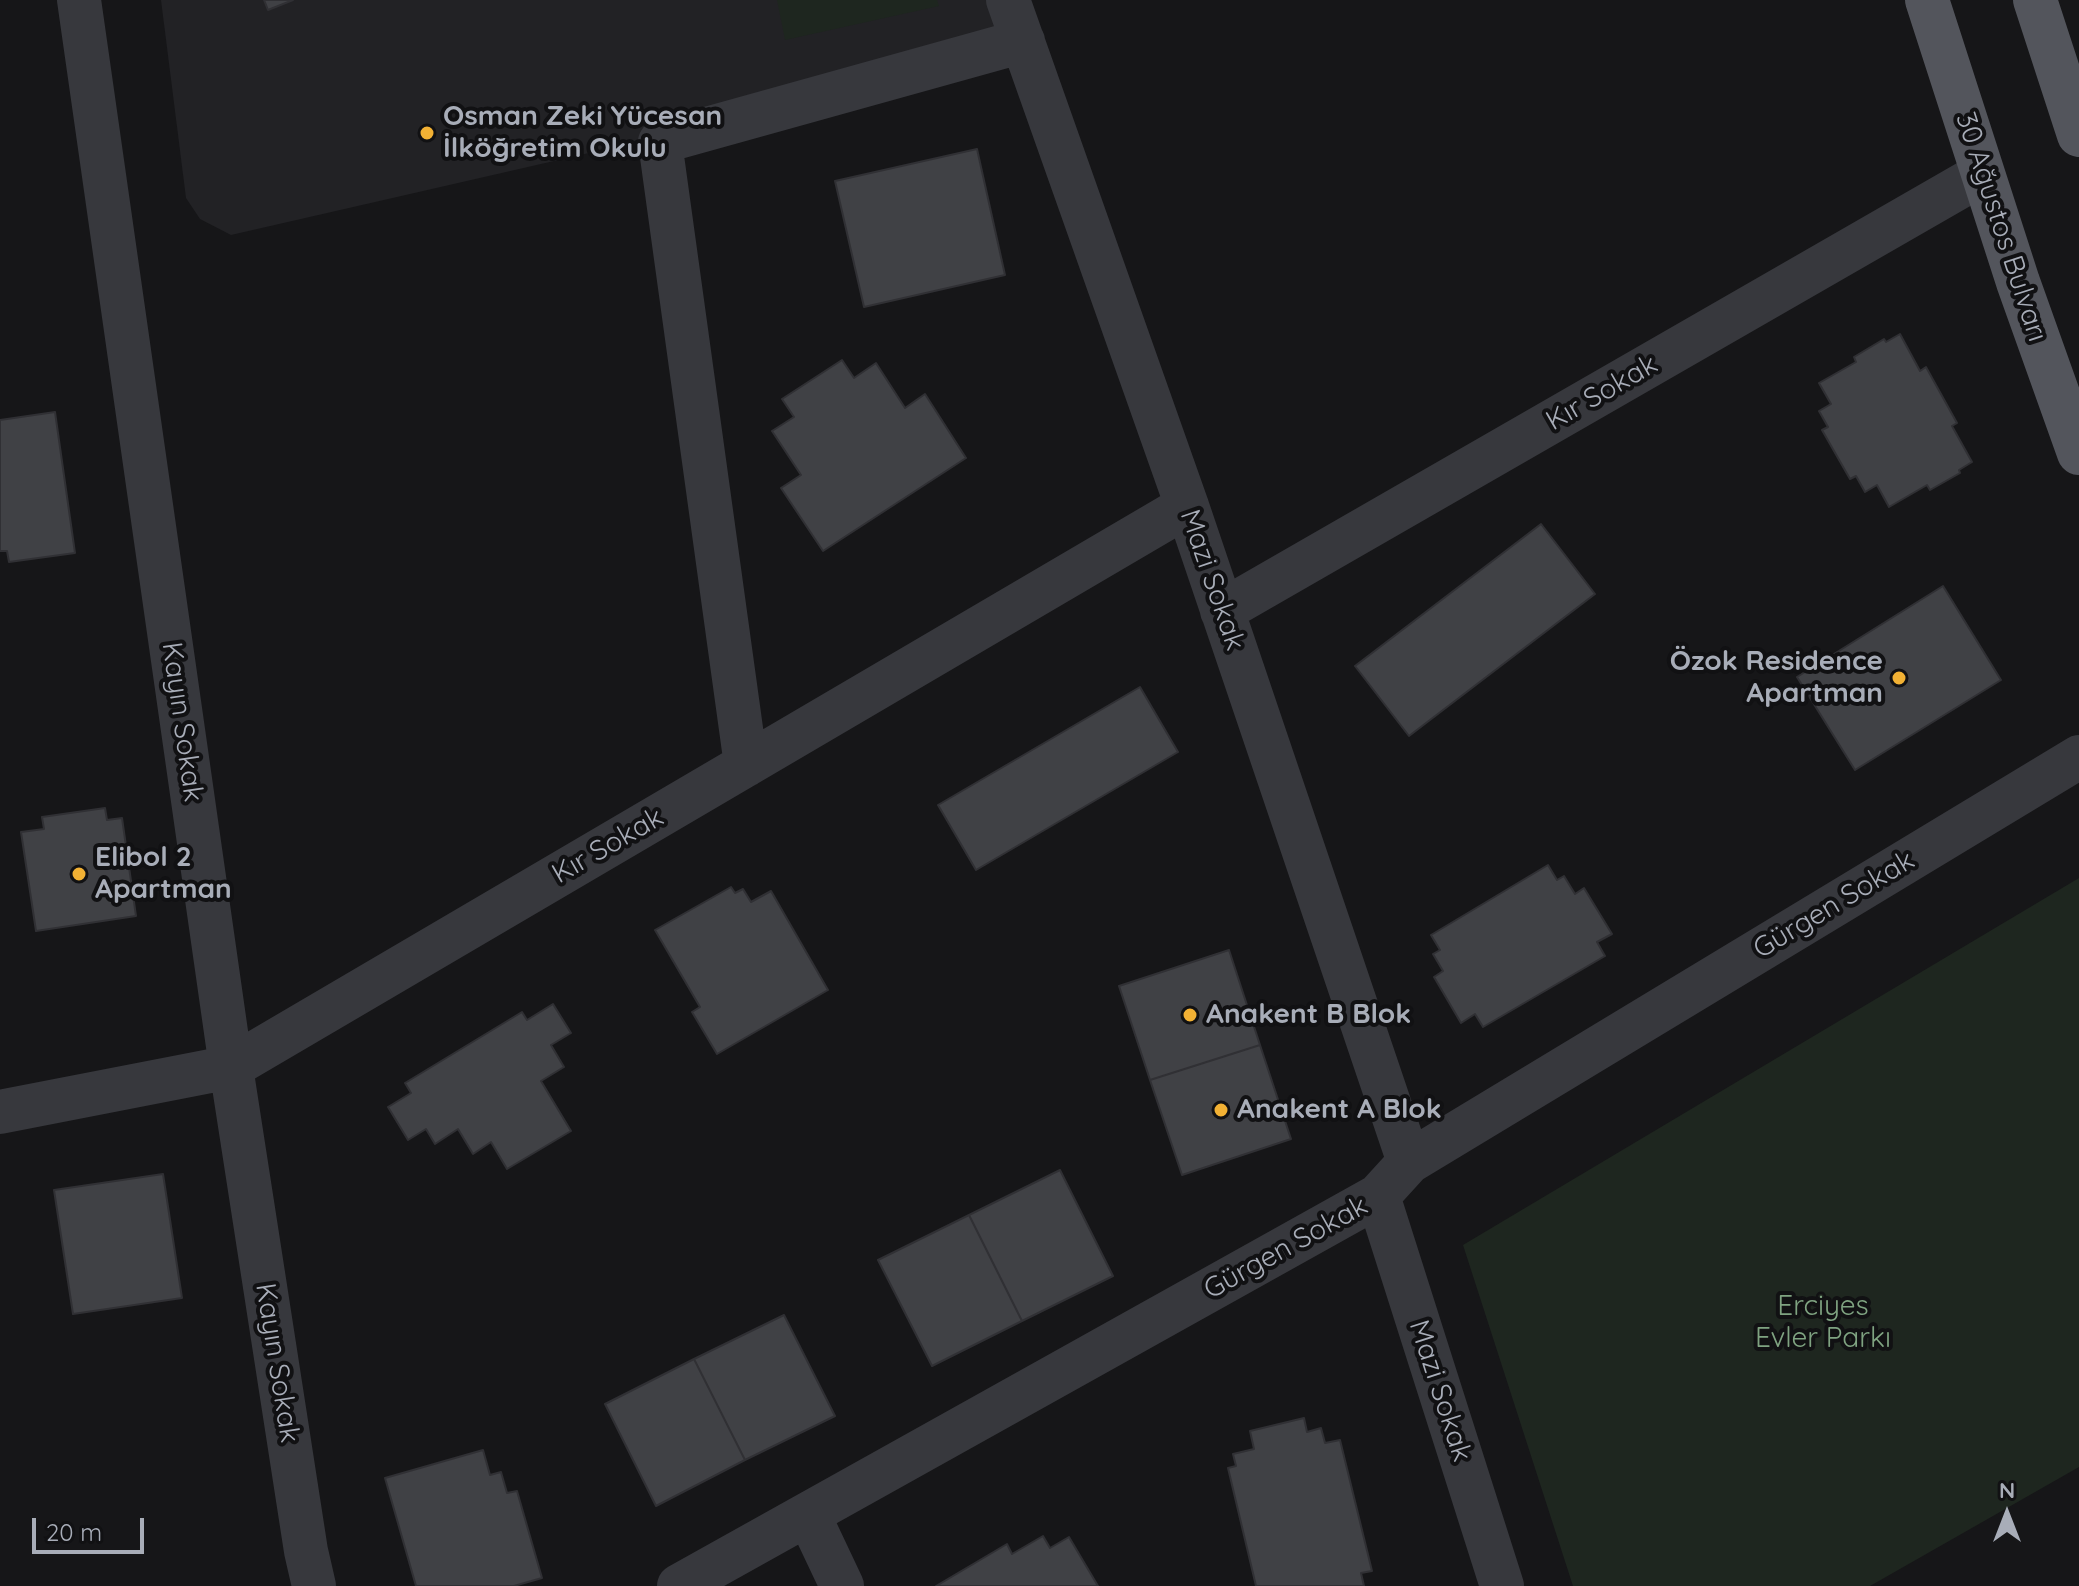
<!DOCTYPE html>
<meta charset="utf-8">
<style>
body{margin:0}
#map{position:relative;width:2079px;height:1586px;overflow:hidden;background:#161618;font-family:Quicksand,sans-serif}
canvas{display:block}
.north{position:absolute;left:1967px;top:1474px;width:80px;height:80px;-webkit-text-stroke:6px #111113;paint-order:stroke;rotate:0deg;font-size:22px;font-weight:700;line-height:32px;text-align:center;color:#a8adb8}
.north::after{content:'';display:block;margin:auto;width:28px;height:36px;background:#a8adb8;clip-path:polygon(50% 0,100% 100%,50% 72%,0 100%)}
.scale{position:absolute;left:32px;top:1518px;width:112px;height:36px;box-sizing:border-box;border:4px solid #a8adb8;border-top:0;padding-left:10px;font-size:24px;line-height:28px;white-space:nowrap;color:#a8adb8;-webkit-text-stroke:6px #111113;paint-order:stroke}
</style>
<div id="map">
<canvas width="2079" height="1586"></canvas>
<div class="north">N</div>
<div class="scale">20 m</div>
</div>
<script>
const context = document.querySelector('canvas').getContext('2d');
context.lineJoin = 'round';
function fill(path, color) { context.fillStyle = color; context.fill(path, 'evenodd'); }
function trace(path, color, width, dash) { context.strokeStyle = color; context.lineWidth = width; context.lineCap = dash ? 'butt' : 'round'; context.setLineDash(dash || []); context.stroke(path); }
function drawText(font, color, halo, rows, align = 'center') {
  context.font = font + ' Quicksand,sans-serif'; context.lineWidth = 8; context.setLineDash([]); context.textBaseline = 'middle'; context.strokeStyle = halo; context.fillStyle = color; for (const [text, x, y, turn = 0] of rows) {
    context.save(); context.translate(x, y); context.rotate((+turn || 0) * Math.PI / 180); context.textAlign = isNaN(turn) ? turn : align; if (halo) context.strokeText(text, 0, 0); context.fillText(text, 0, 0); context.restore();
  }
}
fill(new Path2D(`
 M161 0H1004L1009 23 960 68 231 235 200 219 186 198Z`), '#222225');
fill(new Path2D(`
 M777 0H937L939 6 785 40Z
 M2079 878V1467L1870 1586H1573L1463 1245Z`), '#1e261f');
const building = new Path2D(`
 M264 0H293L268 10Z
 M977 149 1005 275 864 307 835 181Z
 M1900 334 1920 371 1926 367 1957 423 1952 426 1972 462 1959 470 1960 473 1930 490 1927 485 1889 507 1877 485 1865 492 1856 476 1850 479 1822 430 1828 427 1819 411 1831 404 1819 383 1856 362 1854 357 1884 339 1886 342Z
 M842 360 854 378 876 363 905 408 925 394 966 458 823 551 781 488 801 475 772 431 794 417 782 399Z
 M55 412 75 553 9 562 7 551H0V420Z
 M1541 524 1595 594 1409 736 1355 666Z
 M1943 586 2001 680 1855 770 1797 677Z
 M1140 687 1178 752 976 870 938 805Z
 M105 808 107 820 122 818 136 916 36 931 21 832 44 829 42 817Z
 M1548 865 1557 880 1564 876 1575 894 1584 888 1612 934 1597 942 1605 956 1483 1027 1475 1014 1461 1023 1434 977 1443 971 1433 954 1440 950 1431 935Z
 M731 887 735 893 743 889 751 902 771 891 828 990 717 1054 692 1012 700 1007 655 930Z
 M1229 950 1260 1045 1150 1080 1119 986Z
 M553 1004 571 1033 551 1045 564 1067 541 1081 571 1131 507 1169 491 1142 473 1154 458 1129 435 1144 426 1129 408 1140 388 1107 411 1093 405 1083 522 1012 527 1020Z
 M1260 1045 1291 1139 1182 1175 1150 1080Z
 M1060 1170 1113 1276 1022 1321 969 1215Z
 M163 1174 182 1298 73 1314 54 1190Z
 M969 1215 1022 1321 932 1366 878 1260Z
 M784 1315 835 1416 745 1460 694 1359Z
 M694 1359 745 1460 656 1506 605 1404Z
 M1304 1418 1307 1432 1321 1428 1325 1443 1340 1440 1372 1571 1361 1573 1364 1586H1256L1228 1468 1236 1466 1233 1454 1254 1449 1250 1431Z
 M483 1450 490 1475 501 1472 507 1493 517 1491 542 1578 514 1586H416L385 1478Z
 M1043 1536 1050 1548 1069 1537 1098 1586H936L1007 1544 1012 1554Z`);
fill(building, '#404145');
trace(building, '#303034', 2);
trace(new Path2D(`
 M79 0 231 1067 306 1551 314 1586
 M1008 0 1187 506 1409 1162
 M1222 611 1982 174
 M746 765 660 142 1023 41
 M0 1112 231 1067 1187 506
 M1378 1196 1502 1586
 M808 1514 842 1586
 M679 1586 1378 1196 1409 1162 2079 757`), '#37383d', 44);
trace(new Path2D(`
 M1927 0 2018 282 2079 453
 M2035 0 2079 135`), '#53555c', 44);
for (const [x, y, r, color] of [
 [427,133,8,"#f2b134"],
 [1899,678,8,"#f2b134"],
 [79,874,8,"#f2b134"],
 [1190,1015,8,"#f2b134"],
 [1221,1110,8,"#f2b134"]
]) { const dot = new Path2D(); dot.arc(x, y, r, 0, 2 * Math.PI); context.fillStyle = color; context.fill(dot); trace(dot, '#111113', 3); }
drawText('bold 28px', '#a8adb8', '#111113', [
 ["Osman Zeki Yücesan",443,117],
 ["İlköğretim Okulu",443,149],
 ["Özok Residence",1883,662,"right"],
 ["Apartman",1883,694,"right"],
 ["Elibol 2",95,858],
 ["Apartman",95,890],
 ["Anakent B Blok",1206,1015],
 ["Anakent A Blok",1237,1110]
], 'left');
drawText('28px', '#a8adb8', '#111113', [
 ["30 Ağustos Bulvarı",2001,227,72],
 ["Kır Sokak",1602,393,-30],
 ["Mazi Sokak",1212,580,71],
 ["Kayın Sokak",182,722,82],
 ["Kır Sokak",608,846,-30],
 ["Gürgen Sokak",1834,905,-31],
 ["Gürgen Sokak",1286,1248,-29],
 ["Kayın Sokak",277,1363,81],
 ["Mazi Sokak",1440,1391,72]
]);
drawText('28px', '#7fa381', '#111113', [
 ["Erciyes",1823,1307],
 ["Evler Parkı",1823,1339]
]);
</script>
